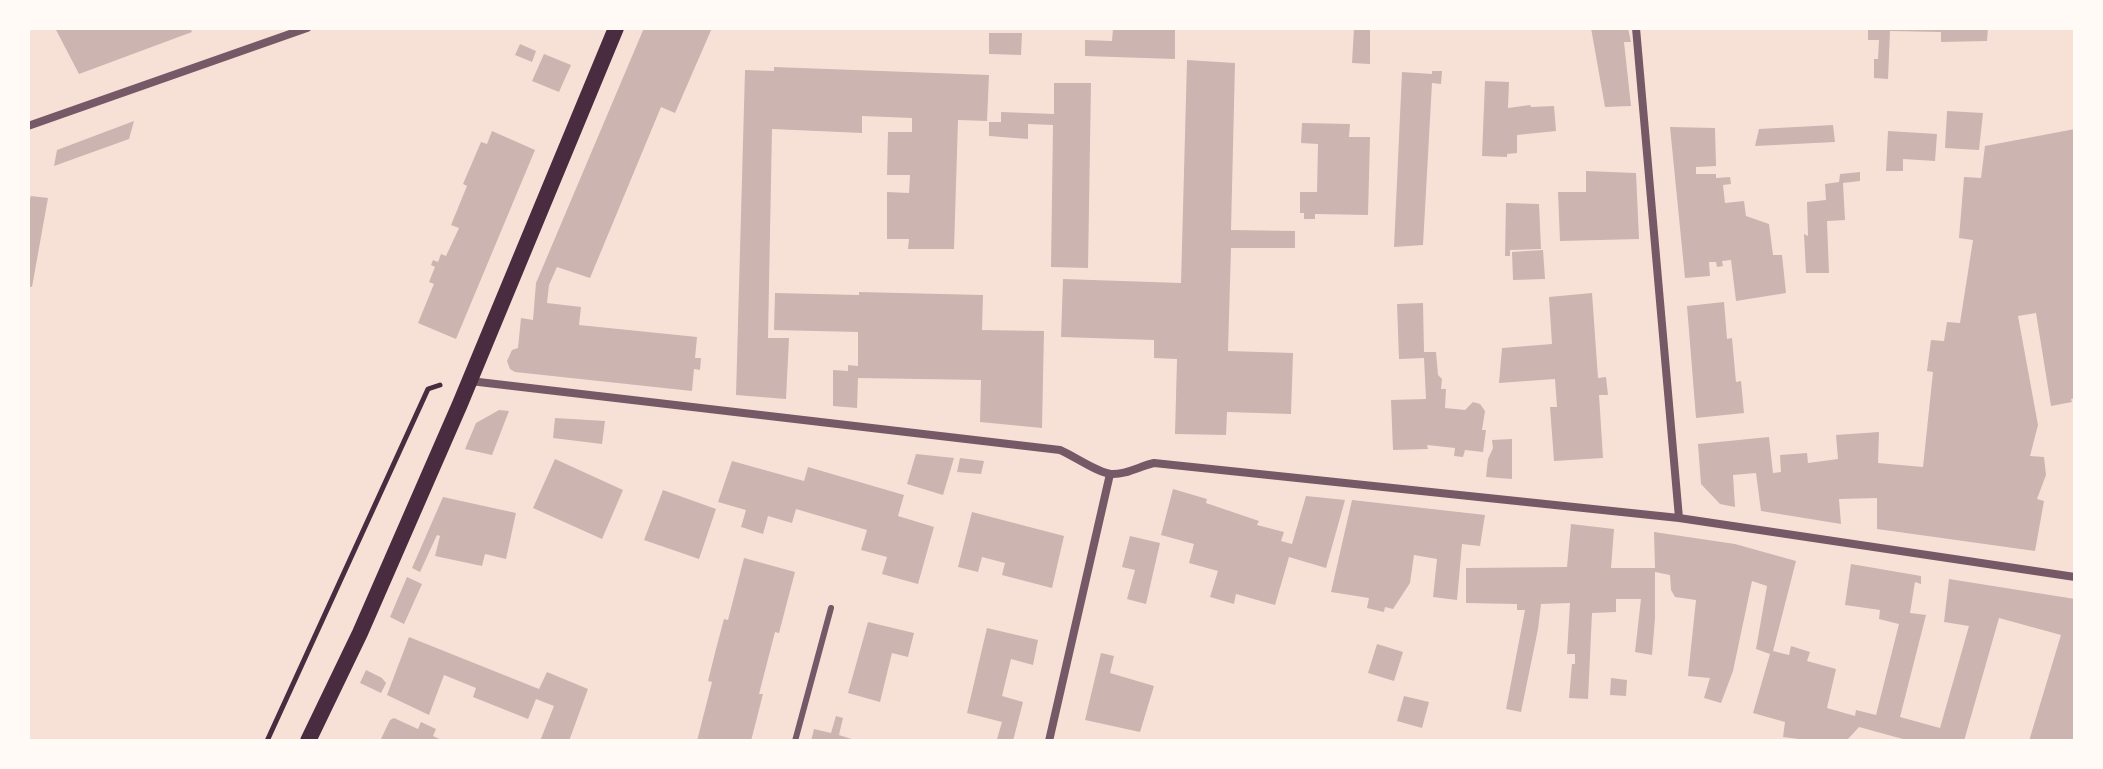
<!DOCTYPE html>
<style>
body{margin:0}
#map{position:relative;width:2103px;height:769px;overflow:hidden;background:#f7e1d7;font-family:Raleway,sans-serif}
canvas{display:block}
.frame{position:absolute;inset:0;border:30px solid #fffaf5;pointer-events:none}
</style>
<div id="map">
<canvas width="2103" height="769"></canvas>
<div class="frame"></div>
</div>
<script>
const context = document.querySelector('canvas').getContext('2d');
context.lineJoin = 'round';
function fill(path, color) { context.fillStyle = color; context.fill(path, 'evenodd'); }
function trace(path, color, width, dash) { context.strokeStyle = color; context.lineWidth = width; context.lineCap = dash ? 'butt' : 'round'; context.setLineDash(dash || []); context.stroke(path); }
fill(new Path2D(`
 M55 28H190L192 32 79 74Z
 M644 28H712L675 113 661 107 590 278 557 267 549 285 547 303 581 307 579 325 697 337 695 358H701L700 370 694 369 692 391 515 372 510 369 507 361 512 350 518 348 521 318 533 320 536 283Z
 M1113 28H1175V59L1085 56V40L1112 41Z
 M1354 28H1370V64L1352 63Z
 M1591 28H1628L1631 42H1624L1631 106 1605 107Z
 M1868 28H1988L1987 41 1941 42V32L1890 31 1888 79 1874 78V59H1878L1879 40H1868Z
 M989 33H1022L1021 55 989 54Z
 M520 44 536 51 532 62 515 55Z
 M544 54 571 65 559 92 532 81Z
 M1187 60 1235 63 1231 230 1295 231V248H1231L1228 351 1293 353 1291 414 1227 412 1226 435 1175 434 1177 359 1154 358V340L1061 337 1063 279 1181 283Z
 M774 67 989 75 987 121 958 120 954 249H908L909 239H887V192L909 193 910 175H887L888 132H912V118L862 116V133L772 129 768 338H789L786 399 736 395 745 70 774 71Z
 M1432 71H1442L1441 84 1432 83 1423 245 1394 247 1402 72 1432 74Z
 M1485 81 1509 82 1508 108 1530 105 1531 107 1554 106 1556 131 1517 135V153L1507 154V157L1482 156Z
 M1054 83H1091L1088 268 1051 267 1053 125 1028 124V139L989 136V122H1001V112L1054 114Z
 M1947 111 1983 113 1979 150 1945 148Z
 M134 121 129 139 54 166 57 150Z
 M1302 123 1350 124 1349 137H1370L1368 215 1315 214V219H1304V213H1300V192H1317L1318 144 1301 143Z
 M1833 125 1835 142 1755 146 1759 129Z
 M1670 127 1715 128 1716 166 1696 167V174H1716V178L1730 177 1731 184 1723 185 1725 203 1744 201 1746 216 1769 224 1773 255H1782L1786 293 1736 301 1731 260 1722 261 1723 266 1717 267 1716 262H1709L1710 276 1685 278Z
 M2075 129V398L2071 399 2072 402 2051 406 2036 313 2018 316 2038 425 2030 456 2044 457 2046 475 2037 499 2044 501 2035 551 1877 529V498L1839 499 1841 524 1761 511 1756 473 1733 475 1735 507 1720 504 1701 484 1698 444 1769 437 1773 473 1781 472 1780 455 1807 453 1808 463 1838 459 1836 435 1879 432 1878 463 1923 467 1933 372 1927 371 1931 340 1944 341 1947 322 1960 323 1973 240 1959 238 1964 177 1981 178 1985 146Z
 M492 131 535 150 456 339 418 323 434 284 429 282 435 267 431 265 433 260 438 262 441 254 446 256 459 228 451 225 467 186 463 184 481 142 487 144Z
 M1888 131 1937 134 1935 161 1903 159V171H1886Z
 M1586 171 1636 173 1639 239 1560 241 1558 192H1586Z
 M1860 172V181L1843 183 1845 220 1827 221 1829 273H1806L1804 234 1808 236 1807 202 1826 200 1825 184 1839 182 1840 174Z
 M31 196 48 198 32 287 28 286V204Z
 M1506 203 1539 204 1541 249 1510 250V256H1505Z
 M1543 250 1545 279 1513 280 1512 252Z
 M859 292 983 295 982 330 1044 331 1042 428 980 422 981 380 858 378 857 408 833 406V370L848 371V365L858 366V332L774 330 775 293 859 295Z
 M1592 293 1598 378 1606 377 1608 395H1599L1603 458 1554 461 1550 407H1557L1555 379 1499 383 1502 348 1552 344 1549 297Z
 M1724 302 1727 339 1732 338 1736 382 1741 381 1744 413 1696 418 1687 306Z
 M1423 303 1424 352H1436L1438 375 1442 379 1441 389H1446L1445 408 1465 410 1473 402 1480 404 1485 411 1482 430H1486L1483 452 1465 450 1463 457 1454 456 1455 448 1427 445 1428 449 1393 450 1391 400 1426 399 1424 358 1399 359 1397 304Z
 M499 410 509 411 492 455 465 449 476 423Z
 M555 418 605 421 602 444 553 438Z
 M1512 439V479L1486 477 1488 459 1493 448 1492 440Z
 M916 454 954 458 943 495 907 484Z
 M960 458 984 461 981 474 957 472Z
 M555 459 623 490 602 539 533 508Z
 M732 461 804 481 808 467 904 495 898 516 934 527 918 584 882 574 887 557 861 550 867 530 796 509 792 523 768 516 763 534 741 527 746 510 718 502Z
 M1173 489 1207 499 1206 503 1259 521 1257 525 1284 532 1281 541 1292 544 1306 496 1345 500 1326 568 1289 557 1275 605 1236 594 1234 604 1210 597 1218 571 1189 563 1194 544 1161 535Z
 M663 490 716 509 699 559 644 540Z
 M443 497 516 513 506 559 485 554 482 566 435 556 440 536 437 535 420 572 412 568Z
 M1352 500 1485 515 1480 546 1462 544 1457 600 1433 597 1437 559 1414 555 1410 583 1393 609 1385 607 1384 612 1367 608 1369 598 1331 592Z
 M972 512 1064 536 1052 588 1002 575 1005 563 982 557 978 572 958 567Z
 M1571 524 1614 529 1611 568H1655L1654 532 1735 544 1796 561 1773 651 1789 655 1791 646 1810 652 1807 661 1836 669 1827 708 1855 716 1856 710 1876 715 1899 624 1879 619 1880 610 1845 605 1851 564 1921 576V584L1915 582 1910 613 1926 615 1900 717 1940 728 1969 626 1944 622 1949 579 2075 599V741H2029L2061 635 1999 618 1964 741H1910L1859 727 1848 739 1849 741H1814L1783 737 1785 722 1753 713 1770 654 1756 649 1767 586 1752 581 1733 671 1721 703 1704 698 1710 678 1688 676 1696 600 1675 597 1671 590 1670 575 1655 572V618L1652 655 1635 652 1641 599H1616V612L1592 613 1588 699 1569 698 1572 664H1575V654H1567L1570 603 1541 604 1538 629 1521 712 1506 709 1525 610H1517V604L1466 603V568L1567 567Z
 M1130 536 1160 543 1146 604 1127 599 1135 570 1122 567Z
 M744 558 795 572 779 633 775 632 759 694H763L751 741H697L712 682 708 681 716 649 724 619 728 620Z
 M407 577 422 584 404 624 390 617Z
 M868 622 914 633 908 657 892 653 880 702 848 693Z
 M987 628 1038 640 1033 665 1011 659 1002 696 1023 702 1013 741 997 739 1002 722 967 713Z
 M409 637 539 689 547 672 588 689 569 741H540L554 706 536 699 528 719 473 697 476 688 444 675 429 715 387 695Z
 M1377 644 1403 652 1394 681 1368 673Z
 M1101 653 1114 656 1110 673 1154 686 1140 732 1085 720Z
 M366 670 382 678 386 683 381 693 360 683Z
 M1611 678 1627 680 1626 696 1610 695Z
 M1404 696 1429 702 1422 728 1397 721Z
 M836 716 843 718 839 735 858 741H811L814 729 831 733Z
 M394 718 418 729 421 722 436 729 433 736 444 741H380L390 720Z`), '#ccb4b1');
trace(new Path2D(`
 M267 741 428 389 440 385`), '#4a2c40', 5);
trace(new Path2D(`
 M795 741 831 608`), '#755966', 6);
trace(new Path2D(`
 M1636 28 1679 518
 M28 126 307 28
 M470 381 1060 450C1074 456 1098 473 1111 474 1126 475 1140 466 1154 463L1679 518 2075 577
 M1049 741 1110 474`), '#755966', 8);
trace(new Path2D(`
 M308 741 360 633 460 404 616 28`), '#4a2c40', 16);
</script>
